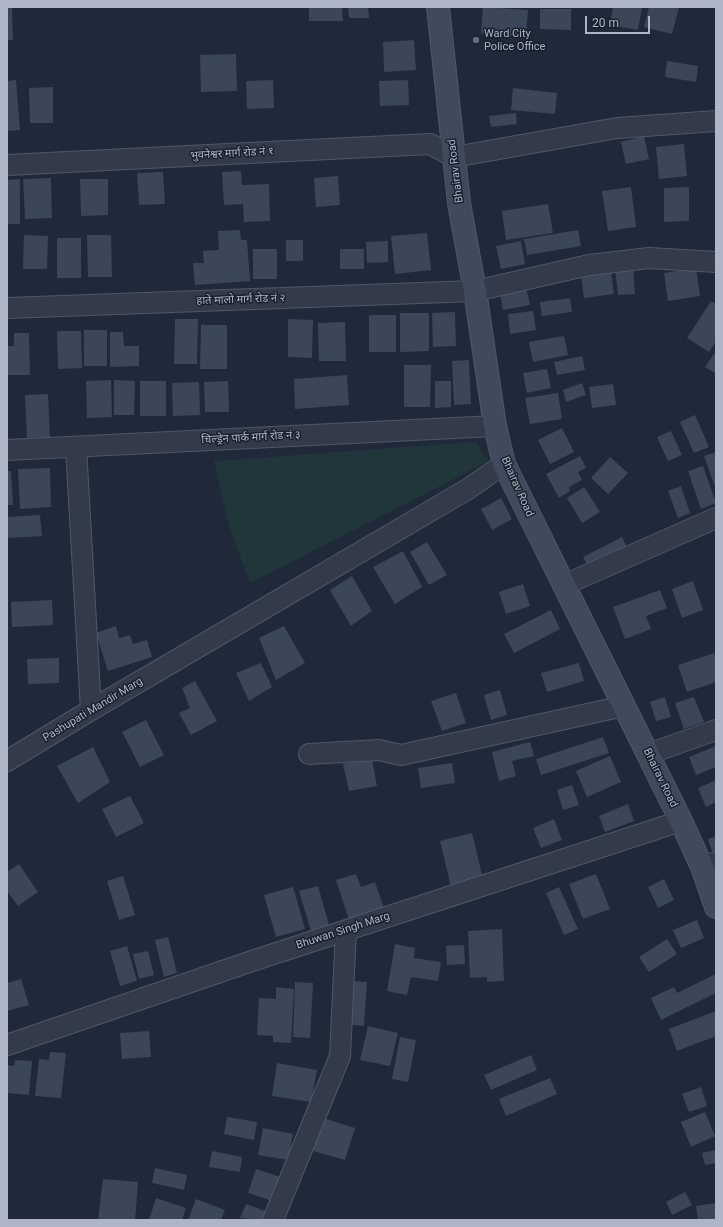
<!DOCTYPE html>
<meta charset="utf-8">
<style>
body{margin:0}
#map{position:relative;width:723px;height:1227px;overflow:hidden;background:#1f2939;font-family:Roboto,sans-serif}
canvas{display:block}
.frame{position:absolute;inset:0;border:8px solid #adb5c6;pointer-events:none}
.scale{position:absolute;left:585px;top:16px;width:65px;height:18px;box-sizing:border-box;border:2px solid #adb5c6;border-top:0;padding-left:5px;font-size:12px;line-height:14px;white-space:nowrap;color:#adb5c6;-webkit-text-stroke:3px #19202e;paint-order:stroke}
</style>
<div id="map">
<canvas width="723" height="1227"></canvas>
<div class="frame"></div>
<div class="scale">20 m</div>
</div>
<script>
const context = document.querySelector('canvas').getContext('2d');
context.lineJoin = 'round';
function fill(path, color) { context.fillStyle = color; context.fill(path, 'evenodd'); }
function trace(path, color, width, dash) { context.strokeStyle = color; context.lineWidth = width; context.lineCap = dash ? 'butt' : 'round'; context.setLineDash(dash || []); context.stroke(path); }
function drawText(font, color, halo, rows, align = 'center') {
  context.font = font + ' Roboto,"Noto Sans Devanagari",sans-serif'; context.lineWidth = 3; context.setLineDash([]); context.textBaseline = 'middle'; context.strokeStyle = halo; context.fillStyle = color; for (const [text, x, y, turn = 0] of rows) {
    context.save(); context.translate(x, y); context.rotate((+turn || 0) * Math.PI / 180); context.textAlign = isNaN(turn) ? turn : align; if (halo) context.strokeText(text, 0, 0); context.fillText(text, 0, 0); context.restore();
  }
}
fill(new Path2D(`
 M475 442 489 461 250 583 229 526 214 461Z`), '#21363b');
fill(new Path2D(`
 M7 7H12L13 40H7Z
 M309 7H342L343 21H309Z
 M348 7H368L369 18H349Z
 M483 7 528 10 526 37 481 33Z
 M613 7H642L638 30 610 25Z
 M649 7H679L672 34 644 27Z
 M540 9H571V30L540 29Z
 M414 40 416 70 384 72 383 42Z
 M236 54 237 91 201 92 200 55Z
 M667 61 698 66 696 82 665 77Z
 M16 80 20 130 7 131V81Z
 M273 80 274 108 247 109 246 81Z
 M408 80 409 105 380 106 379 81Z
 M53 87V123H30L29 88Z
 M513 88 557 93 555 114 511 110Z
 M516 113 517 124 491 127 489 116Z
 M644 136 649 159 626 164 621 142Z
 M684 144 687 176 659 179 656 147Z
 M241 171 242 185 269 184 270 221 244 222 243 204 224 205 222 172Z
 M163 172 165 204 139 205 137 173Z
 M338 176 340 205 316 207 314 178Z
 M51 178 52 218 25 219 23 179Z
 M20 179V224H7V180Z
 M80 179H108V215L81 216Z
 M631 187 636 227 608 231 602 191Z
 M689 187V221L664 222V188Z
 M548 204 553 233 506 240 502 211Z
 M240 230 241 240H247L250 281 195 285 193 263H204L203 251 219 250 218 231Z
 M578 230 581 246 527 255 524 239Z
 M427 233 431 270 395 274 391 236Z
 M24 235 48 236 47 269H23Z
 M87 235H111L112 277H88Z
 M57 238H81V278H57Z
 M286 240H303V261H286Z
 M388 241V262L367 263 366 242Z
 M521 241 525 264 501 269 496 246Z
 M253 249H277V279H253Z
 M340 249H364V269H340Z
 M633 266 635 294 618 295 615 268Z
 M696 268 700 296 668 301 664 273Z
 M611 271 614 294 584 298 581 275Z
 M525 282 530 305 503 310 499 287Z
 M570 298 572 312 542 316 540 302Z
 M711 301 716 304V341L709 352 687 338Z
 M533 311 536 330 510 334 508 314Z
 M455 312 456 346 433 347 432 313Z
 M400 313H429V351L400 352Z
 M369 315H396V352H369Z
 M175 319H198L197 364H174Z
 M288 319 313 320 312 358 288 357Z
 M345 322 346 361H319L318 323Z
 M201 325H227V369H200Z
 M84 330H107V366H84Z
 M57 331H81L82 368 58 369Z
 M110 332H123L124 346H139V366L110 367Z
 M14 333H29L30 375H7V346H14Z
 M564 336 568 355 533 362 529 342Z
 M716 351V374L705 367Z
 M582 356 585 370 557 375 554 362Z
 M469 360 471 404 454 405 452 361Z
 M404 365H431L430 407H404Z
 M547 369 551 388 527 393 523 373Z
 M347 375 349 405 295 409 294 379Z
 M111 380 112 417 87 418 86 381Z
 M114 380 135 381 134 415H114Z
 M140 381H166V416H140Z
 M228 381 229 412H205L204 382Z
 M435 381H451V407L435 408Z
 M199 382 200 415 173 416 172 383Z
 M582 383 586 395 566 402 563 390Z
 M613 384 616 405 592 408 589 387Z
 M558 393 562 419 530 424 525 398Z
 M48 394 50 437 27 438 25 395Z
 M695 415 709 447 694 453 680 422Z
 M562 428 574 452 550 464 538 440Z
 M671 431 682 455 668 461 657 437Z
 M716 452V490L704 456Z
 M580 456 586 468 578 472 582 480 569 487 570 491 559 498 546 474Z
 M610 457 628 473 608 494 591 478Z
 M703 466 716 503 701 509 688 471Z
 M50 468 51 507 20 509 18 469Z
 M7 471H11L13 505H7Z
 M681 486 690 513 678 518 668 491Z
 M584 487 600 512 582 523 567 498Z
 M501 498 512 519 492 530 481 509Z
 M40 515 42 536 7 538V517Z
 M622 537 628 549 589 568 583 557Z
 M427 542 447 575 429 585 410 552Z
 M403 551 422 587 395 604 373 567Z
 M352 576 372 611 351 626 330 590Z
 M693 581 703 610 682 618 672 589Z
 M523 584 530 606 506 614 499 592Z
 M660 590 667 608 646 616 651 629 625 639 613 607Z
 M52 600 53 625 12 627 11 602Z
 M551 610 560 629 514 653 504 634Z
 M116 626 119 638 130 635 133 644 147 640 152 657 108 671 96 633Z
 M284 626 305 663 276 680 259 638Z
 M714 653 716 659V682L687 692 678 665Z
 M59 658V683L28 684 27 659Z
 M261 663 272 687 249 701 236 673Z
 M579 663 584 681 547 692 541 673Z
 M195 681 217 721 191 735 179 713 190 708 182 688Z
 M500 690 507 715 491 720 484 695Z
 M456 693 466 723 442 731 431 701Z
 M665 697 671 717 656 721 650 702Z
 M694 697 704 722 684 729 675 703Z
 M146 720 164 755 140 767 122 732Z
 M603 737 609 753 541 775 536 759Z
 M530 742 534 756 512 761 516 776 499 781 492 752Z
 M716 746V767L696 775 689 757Z
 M93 747 110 782 78 803 57 766Z
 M610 756 621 782 587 797 576 771Z
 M372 759 377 786 349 791 343 764Z
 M452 763 455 783 421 788 418 768Z
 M716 780V802L706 807 698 788Z
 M572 785 579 805 563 810 557 790Z
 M130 796 144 823 116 837 102 809Z
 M628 804 634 821 605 832 599 816Z
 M554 819 562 840 541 848 533 828Z
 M472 833 483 879 451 887 440 841Z
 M716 836V856L714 857 708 839Z
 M19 864 38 892 18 906 7 891V872Z
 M356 874 361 887 375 882 384 908 349 920 336 880Z
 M596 874 610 909 583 919 569 884Z
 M123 876 135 915 119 920 107 881Z
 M664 879 674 900 658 908 648 887Z
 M318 886 329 925 311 931 299 891Z
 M293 887 305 929 276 937 264 895Z
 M559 887 578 929 564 935 546 893Z
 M697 920 704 938 681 948 673 930Z
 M502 929 504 981 487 982V977L470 978 468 931Z
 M168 937 177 973 164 977 155 940Z
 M667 939 677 954 649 972 639 957Z
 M395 944 415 948 414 958 441 962 438 981 411 977 407 995 387 991Z
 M464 945 465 964 447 965 446 946Z
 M127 946 137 981 120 986 110 951Z
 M148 951 154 975 139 979 133 954Z
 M716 974V993L661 1020 651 998 674 987 677 993Z
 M21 979 29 1005 7 1011V983Z
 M348 981 367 982 364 1026 345 1024Z
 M295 982 313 983 310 1038 293 1037Z
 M276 987 294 989 291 1043 273 1042V1036L257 1035 259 998 276 999Z
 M716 1011V1036L677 1051 669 1029Z
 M368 1026 398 1033 390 1066 360 1060Z
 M149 1031 151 1057 122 1059 120 1033Z
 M400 1037 416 1040 408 1082 392 1079Z
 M50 1052 66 1053 61 1098 35 1096 39 1059 49 1060Z
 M531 1055 537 1070 491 1090 484 1075Z
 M15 1060 32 1061 29 1095 7 1093V1065L14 1066Z
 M277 1063 317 1070 311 1102 272 1096Z
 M550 1078 557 1094 506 1116 499 1099Z
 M701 1087 707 1106 689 1112 682 1094Z
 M705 1112 715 1136 691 1147 681 1122Z
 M227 1117 257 1122 254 1140 224 1134Z
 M323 1118 355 1128 345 1160 313 1151Z
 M263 1128 293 1134 288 1160 258 1155Z
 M716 1150V1163L705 1165 702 1153Z
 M212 1151 242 1157 240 1172 209 1167Z
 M155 1168 187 1175 184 1190 152 1183Z
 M256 1169 280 1177 272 1201 248 1193Z
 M103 1179 138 1182 135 1220H98Z
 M685 1192 692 1205 672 1215 666 1202Z
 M156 1198 186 1208 182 1220H149Z
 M196 1199 225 1210 221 1220H188Z
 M716 1203V1219L698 1220 696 1206Z
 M246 1204 268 1212 266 1220 240 1218Z`), '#3b4659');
const street = new Path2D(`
 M7 165 430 144 454 157 617 128 716 121
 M7 308 475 291 589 265 649 258 716 262
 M76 447 91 710
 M7 450 495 426
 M564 585 716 518
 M309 754 379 750 401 755 624 706
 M648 754 716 730
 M7 761 91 710 468 489 504 464
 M702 867 716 862
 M7 1045 252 961 681 821
 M273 1220 340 1056 346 930`);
const secondary = new Path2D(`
 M438 7 459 203 475 291 495 426 504 464 681 821 702 867 716 907`);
trace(street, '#505867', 22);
trace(secondary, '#505867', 24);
trace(street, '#333b4a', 20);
trace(secondary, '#41495d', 22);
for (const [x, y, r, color] of [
 [476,40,4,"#5c6f8a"]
]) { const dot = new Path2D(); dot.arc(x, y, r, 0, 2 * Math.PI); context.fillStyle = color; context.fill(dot); trace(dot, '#19202e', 1.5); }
drawText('11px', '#adb5c6', '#19202e', [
 ["Ward City",484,34],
 ["Police Office",484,47]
], 'left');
drawText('11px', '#adb5c6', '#19202e', [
 ["भुवनेश्वर मार्ग रोड नं १",232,154,-3],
 ["Bhairav Road",456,171,-97],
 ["हाते मालो मार्ग रोड नं २",241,300,-2],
 ["चिल्ड्रेन पार्क मार्ग रोड नं ३",251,438,-3],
 ["Bhairav Road",517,487,66],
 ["Pashupati Mandir Marg",93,710,-31],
 ["Bhairav Road",660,778,64],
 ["Bhuwan Singh Marg",343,931,-18]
]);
</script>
